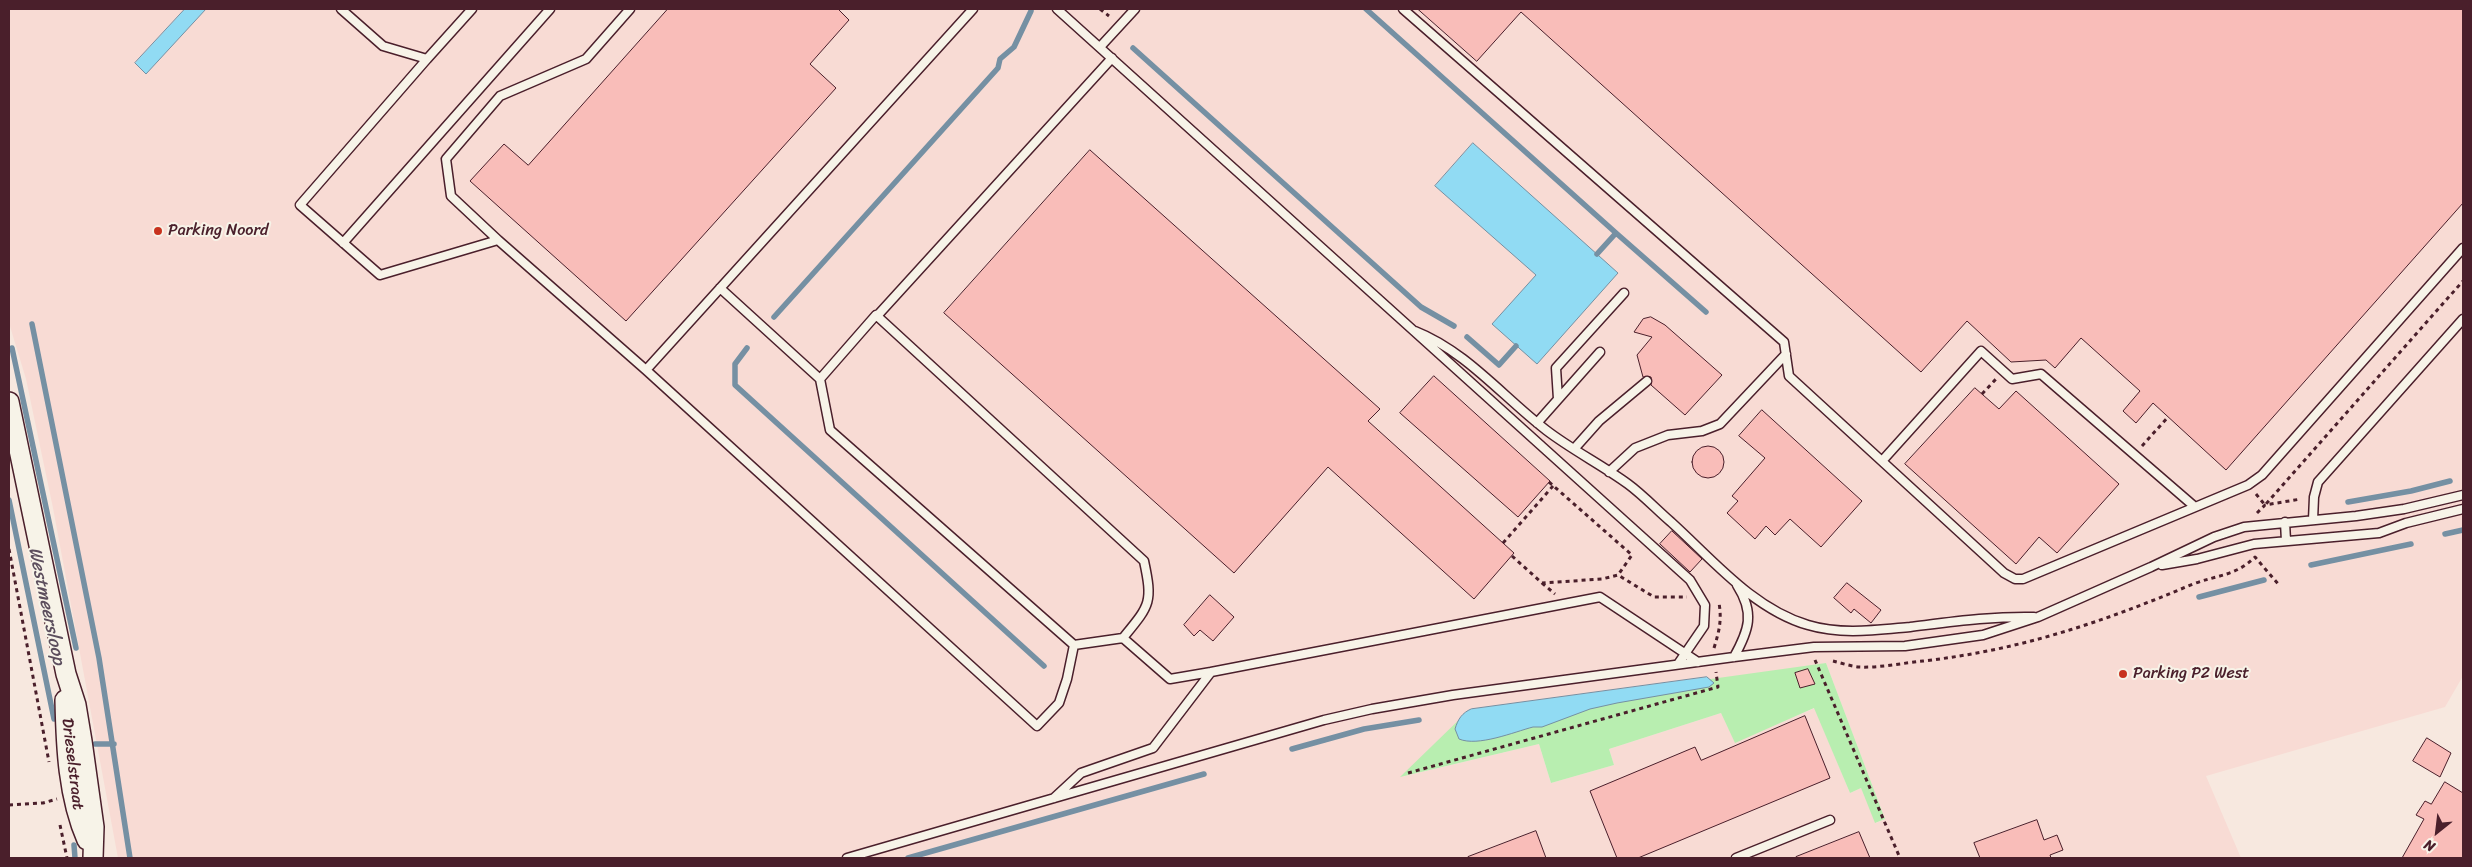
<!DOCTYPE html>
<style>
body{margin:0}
#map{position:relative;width:2472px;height:867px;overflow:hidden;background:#f7e8df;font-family:Sriracha,sans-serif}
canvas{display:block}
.frame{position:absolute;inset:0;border:10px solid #4a1f2b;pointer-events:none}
.north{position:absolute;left:2412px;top:807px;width:50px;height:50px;-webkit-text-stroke:4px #f7f3e8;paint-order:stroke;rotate:209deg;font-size:14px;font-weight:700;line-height:20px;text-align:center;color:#4a1f2b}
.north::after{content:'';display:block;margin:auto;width:18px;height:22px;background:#4a1f2b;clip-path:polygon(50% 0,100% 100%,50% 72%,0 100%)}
</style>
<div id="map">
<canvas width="2472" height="867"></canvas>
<div class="frame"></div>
<div class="north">N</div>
</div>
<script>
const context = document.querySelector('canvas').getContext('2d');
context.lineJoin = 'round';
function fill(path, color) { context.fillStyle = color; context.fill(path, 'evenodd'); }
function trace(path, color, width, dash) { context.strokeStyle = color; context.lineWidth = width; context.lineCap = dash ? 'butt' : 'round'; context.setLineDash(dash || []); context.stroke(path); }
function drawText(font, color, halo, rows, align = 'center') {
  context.font = font + ' Sriracha,sans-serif'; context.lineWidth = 4; context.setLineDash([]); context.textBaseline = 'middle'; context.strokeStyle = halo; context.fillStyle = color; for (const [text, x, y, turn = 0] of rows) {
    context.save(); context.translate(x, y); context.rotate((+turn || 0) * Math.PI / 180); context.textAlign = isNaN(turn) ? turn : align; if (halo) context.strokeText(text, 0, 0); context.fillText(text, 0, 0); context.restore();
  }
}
fill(new Path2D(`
 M9 9H2463V676L2445 707 2206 776 2241 858H118L53 508 26 379 9 323ZM1826 663 1885 819 1876 823 1861 788 1850 793 1815 708 1735 742 1721 713 1609 749 1614 765 1551 783 1539 744 1401 777Z`), '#f8dbd4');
fill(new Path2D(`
 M1826 663 1885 819 1875 823 1861 788 1850 793 1814 708 1735 743 1721 713 1609 749 1614 765 1551 783 1539 744 1400 777 1466 713Z`), '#b8eeb0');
const water = new Path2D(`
 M185 9H206L146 74 135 63Z
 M1473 143 1618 273 1537 364 1492 324 1536 275 1435 186Z
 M1707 677 1714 683 1709 687 1617 703 1590 709 1542 727H1533C1514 732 1478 747 1459 739L1455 729C1458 719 1462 713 1471 709Z`);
fill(water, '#91dbf3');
trace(water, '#7590a3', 1);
trace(new Path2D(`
 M1366 9 1616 233 1597 254
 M1133 48 1421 307 1454 326
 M1616 233 1706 312
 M774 317 998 68 1000 59 1014 47 1031 11
 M32 324 99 658 130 858
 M1467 337 1499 365 1516 346
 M12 348 76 648
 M747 348 735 364V385L1044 666
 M9 500 54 719
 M2348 502 2411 491 2450 481
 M2445 534 2463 530
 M2311 565 2411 544
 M2199 597 2264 580
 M95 744H114
 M1292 749 1364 729 1419 720
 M74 845 75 858
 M908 858 1204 774`), '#7590a3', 5.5);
const building = new Path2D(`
 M668 9H838L849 20 810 64 836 88 626 321 470 181 504 144 528 165Z
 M1418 9H2463V203L2226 470 2153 403 2136 423 2123 411 2140 391 2081 338 2055 368 2046 360 2011 362 1967 321 1921 372 1521 12 1477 61Z
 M1090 150 1380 409 1368 421 1514 553 1474 599 1328 467 1234 573 944 313Z
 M1651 317 1665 325 1722 375 1685 415 1651 385V377H1643L1637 355 1652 337 1634 332 1643 319Z
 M1434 376 1550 481 1518 517 1400 413Z
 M1975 388 1999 409 2016 391 2119 484 2057 553 2039 537 2016 564 1905 464Z
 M1762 410 1862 501 1821 547 1790 519 1775 535 1766 526 1755 539 1727 513 1738 501 1732 496 1765 458 1739 436Z
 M1692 462a16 16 0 1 1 32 0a16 16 0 1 1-32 0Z
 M1672 531 1702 559 1690 572 1660 544Z
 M1847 583 1881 610 1871 623 1854 609 1851 613 1834 598Z
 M1210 595 1234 617 1213 641 1200 630 1194 636 1184 625Z
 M1808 669 1815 684 1800 688 1795 673Z
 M1805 716 1830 778 1638 858H1617L1590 791 1695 747 1701 760Z
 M2427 738 2451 753 2440 777 2413 761Z
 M2445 782 2463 793V858H2402L2424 819 2416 815 2425 801 2431 804Z
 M2037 820 2044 840 2057 835 2063 850 2050 855 2051 858H1980L1974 843Z
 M1536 831 1546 858H1468V857Z
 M1859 832 1870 858H1796V857Z`);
fill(building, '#f9bdb9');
trace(building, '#4a1f2b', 1);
const service = new Path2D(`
 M341 9 383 46 427 59 472 9
 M1057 9 1690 580 1705 605 1704 626 1678 664
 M1403 9 1784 342 1789 376 2004 573 2015 579H2023L2248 485 2262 475 2463 248
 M1100 47 1135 9
 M427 59 300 205 380 275 498 240 646 370 1037 726 1059 703 1067 679 1074 645
 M498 240 451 196 446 159 500 96 586 59 630 9
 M343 243 550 9
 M720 288 820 379
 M877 316 1112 58
 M1415 331C1466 351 1503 397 1546 430 1572 450 1602 465 1628 484 1643 495 1657 510 1671 522 1712 559 1753 609 1808 625 1841 635 1876 630 1910 627 1951 622 1992 616 2034 617
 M646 370 973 9
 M1558 399 1556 368 1624 293
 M1537 423 1600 352
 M1574 449 1599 421 1647 381
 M1882 461 1981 351 2012 379 2041 374 2195 507
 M1609 472 1635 448 1668 435 1702 431 1720 424 1786 354
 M2313 520 2314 497 2318 482 2463 319
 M2285 522 2286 541
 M2162 565 2197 559 2254 544 2379 533 2406 523 2463 509
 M1123 638 1074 645 830 430 820 379 876 315 1144 561C1153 603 1150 605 1123 638L1170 679 1211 672
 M1734 657C1749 630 1755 613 1737 585
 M1054 798 1081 773 1153 748 1211 672 1600 597 1698 662
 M847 858 1324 720 1372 709 1453 695 1734 657 1814 647 1905 646 1983 635 2038 617 2151 567 2214 537 2244 527 2356 516 2404 509 2463 495
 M1736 858 1830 820`);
const tertiary = new Path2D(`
 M9 402 66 674 76 705 82 741 94 827 93 858
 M65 700C66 746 68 797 87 840`);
trace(service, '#4a1f2b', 11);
trace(tertiary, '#4a1f2b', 22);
trace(new Path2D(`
 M1100 9 1109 16
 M1982 394 1996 379
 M2142 446 2168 417
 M1549 482 1632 555 1618 575
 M2256 494 2265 505 2463 281
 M2257 513 2265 505 2301 499
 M1503 543 1553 486
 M9 549 49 762
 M1512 556 1542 583 1602 579 1618 575 1654 597H1687
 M1542 583 1555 594
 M1714 648C1719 632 1722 620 1719 603
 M1815 660 1900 858
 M1833 661C1841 663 1850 666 1859 667 1879 668 1903 663 1923 661 2021 650 2103 622 2193 584 2217 575 2236 576 2255 557L2279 585
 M1408 773 1718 687 1716 672
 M9 805 43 803 57 799
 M60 825 67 858`), '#4a1f2b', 3, [4, 4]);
trace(service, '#f7f3e8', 8);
trace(tertiary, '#f7f3e8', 19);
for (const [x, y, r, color] of [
 [158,231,5,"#c8321e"],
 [2123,674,5,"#c8321e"]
]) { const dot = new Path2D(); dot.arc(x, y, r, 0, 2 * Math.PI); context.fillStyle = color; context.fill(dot); trace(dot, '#f7f3e8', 2); }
drawText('16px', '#4a1f2b', '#f7f3e8', [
 ["Parking Noord",168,231],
 ["Parking P2 West",2133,674]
], 'left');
drawText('16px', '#4a1f2b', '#f7f3e8', [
 ["Drieselstraat",72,764,83]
]);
drawText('italic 18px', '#5c4e5d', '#f7f3e8', [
 ["Westmeersloop",46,606,78]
]);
</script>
